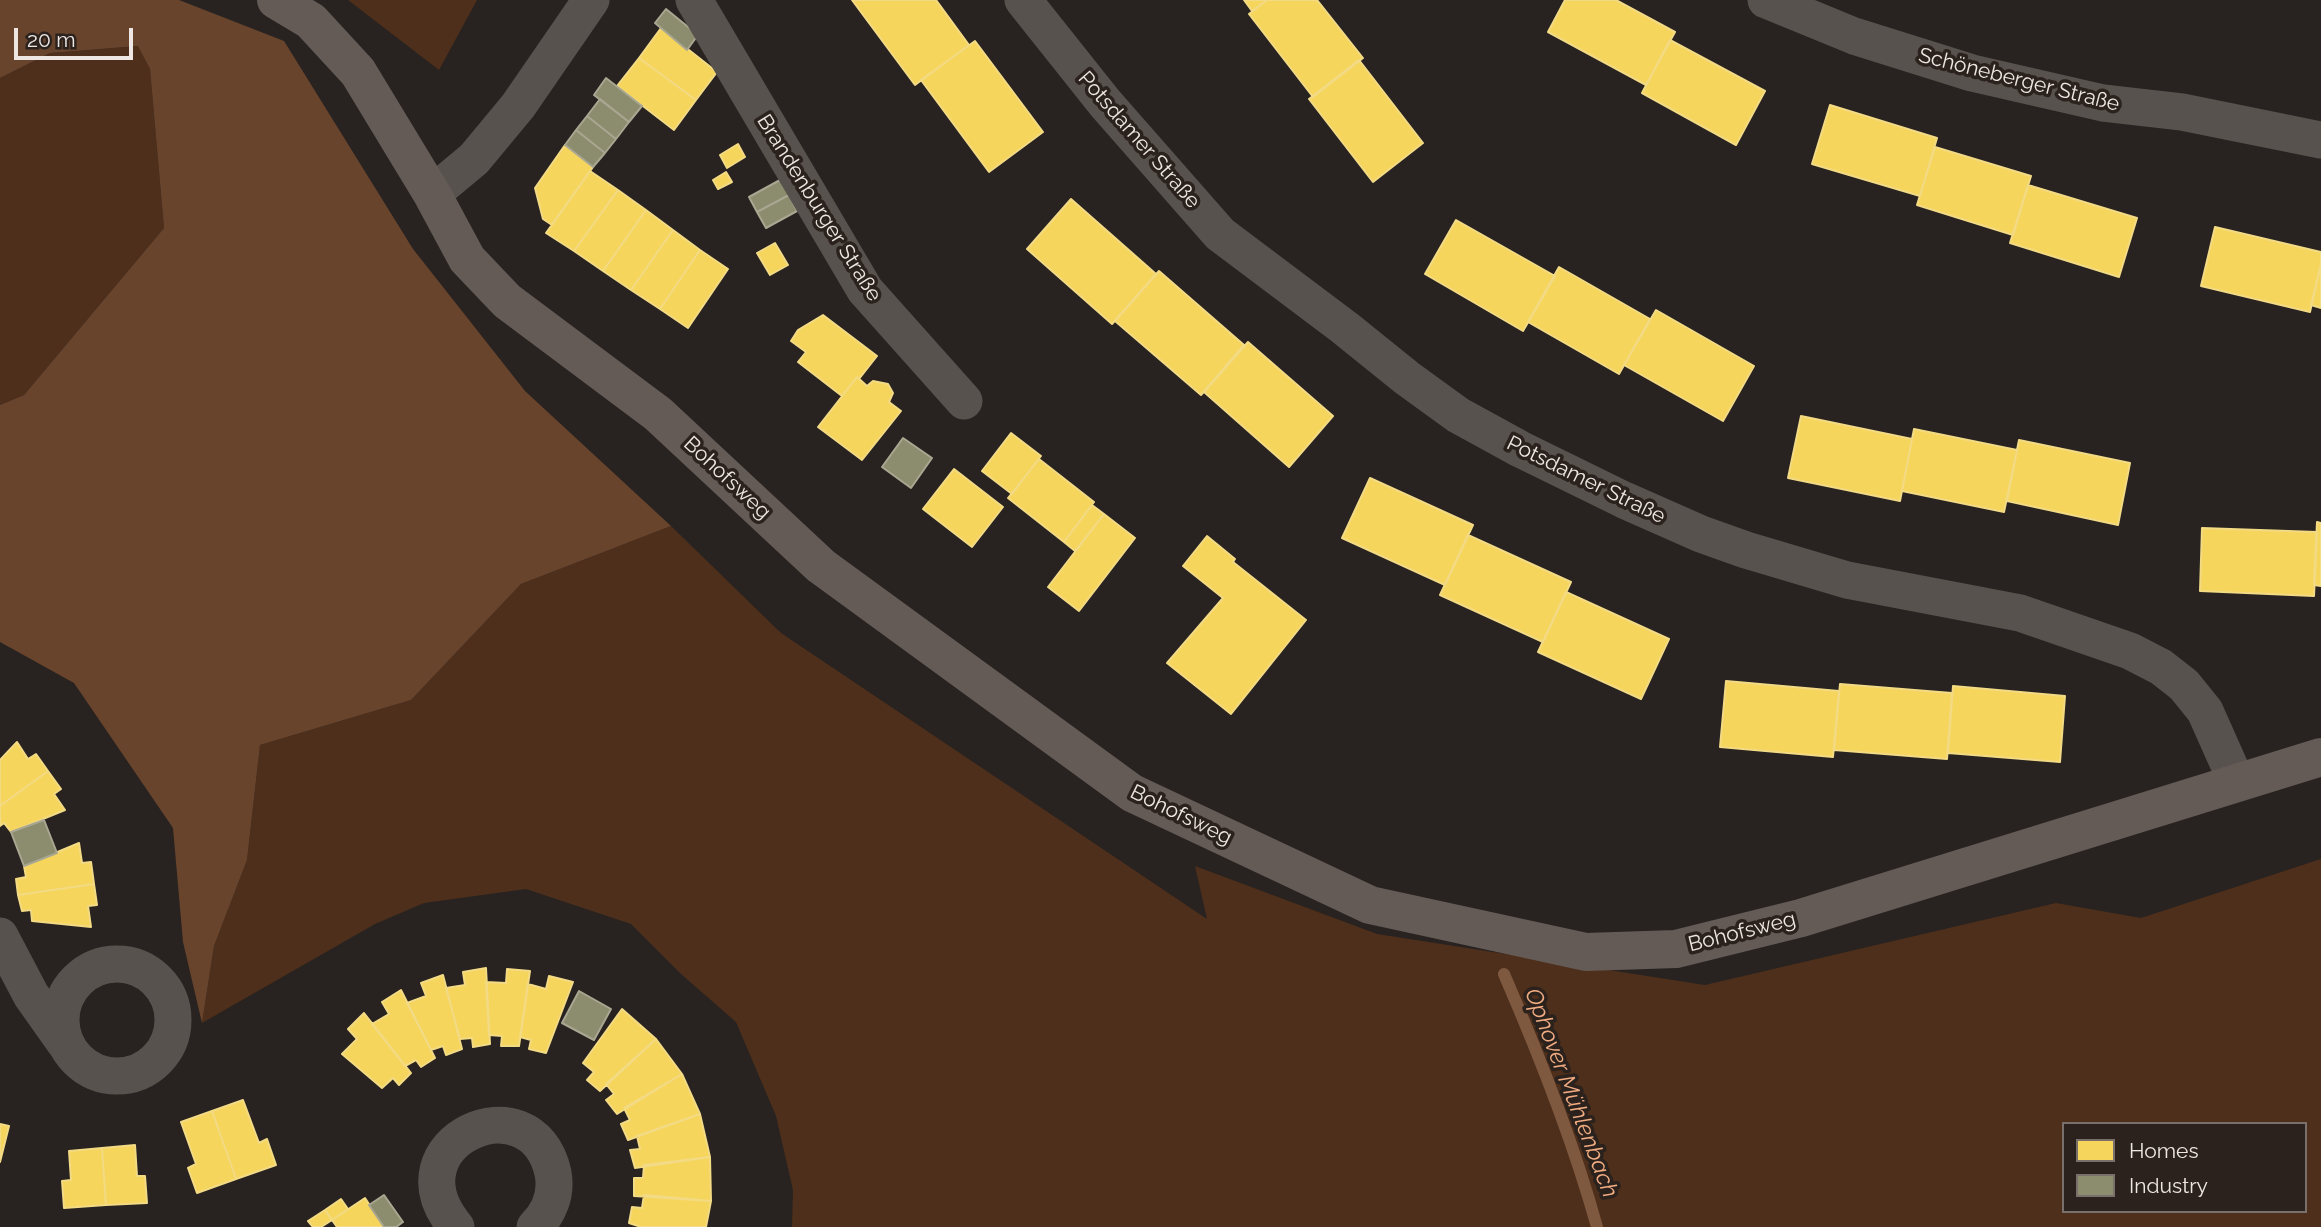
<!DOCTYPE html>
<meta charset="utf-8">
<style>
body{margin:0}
#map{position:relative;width:2321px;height:1227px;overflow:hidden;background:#282320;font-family:Raleway,sans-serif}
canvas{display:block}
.legend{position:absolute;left:2062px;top:1122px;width:245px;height:91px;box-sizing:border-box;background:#2b221d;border:2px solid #79706c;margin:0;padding:9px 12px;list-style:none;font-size:21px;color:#ede6e3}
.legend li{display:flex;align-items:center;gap:14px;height:35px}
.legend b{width:35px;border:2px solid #79706c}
.scale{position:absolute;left:14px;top:28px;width:119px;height:32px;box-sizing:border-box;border:4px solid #ede6e3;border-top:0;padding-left:9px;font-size:21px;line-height:24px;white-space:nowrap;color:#ede6e3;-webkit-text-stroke:5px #2b221d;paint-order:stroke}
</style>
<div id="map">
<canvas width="2321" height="1227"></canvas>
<ul class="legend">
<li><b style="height:19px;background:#f6d55c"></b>Homes</li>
<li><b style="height:19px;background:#8c8c6e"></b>Industry</li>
</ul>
<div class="scale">20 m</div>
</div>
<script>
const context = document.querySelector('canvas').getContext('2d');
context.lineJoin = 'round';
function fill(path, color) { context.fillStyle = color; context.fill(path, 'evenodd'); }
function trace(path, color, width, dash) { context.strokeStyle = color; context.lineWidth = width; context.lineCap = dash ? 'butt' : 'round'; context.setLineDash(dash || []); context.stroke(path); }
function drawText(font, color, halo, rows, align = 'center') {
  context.font = font + ' Raleway,sans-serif'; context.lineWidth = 7; context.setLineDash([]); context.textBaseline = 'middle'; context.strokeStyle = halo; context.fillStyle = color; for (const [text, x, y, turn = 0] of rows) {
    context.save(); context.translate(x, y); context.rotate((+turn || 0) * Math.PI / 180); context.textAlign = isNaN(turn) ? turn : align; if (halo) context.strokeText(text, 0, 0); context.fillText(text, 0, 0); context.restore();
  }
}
fill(new Path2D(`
 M348 0H477L439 70Z
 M139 46 150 69 164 228 24 395 0 405V78L50 53Z
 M671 526 781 633 1207 919 1195 866 1377 934 1705 985 2056 903 2141 918 2321 859V1227H792L793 1190 776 1116 736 1022 681 974 631 924 526 889 424 903 375 924 202 1023 214 946 247 860 260 745 411 700 521 584ZM2064 1124H2305V1211H2064Z`), '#4e2f1b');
fill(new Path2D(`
 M0 0H179L284 41 413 249 525 391 671 526 521 584 411 700 260 745 247 860 214 946 202 1023 183 942 173 828 74 683 0 642V405L24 395 164 228 150 69 138 46 50 53 0 78Z`), '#69442d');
const homes = new Path2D(`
 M852 0H936L969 45 915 85Z
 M1244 0H1267L1252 11Z
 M1267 0H1317L1363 58 1313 97 1249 14Z
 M1565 0H1616L1675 32 1646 85 1548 32Z
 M661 28 717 72 696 100 639 58Z
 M1670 40 1765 91 1736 145 1642 93Z
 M975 41 1043 132 989 172 921 80Z
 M639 58 696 100 674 130 617 86Z
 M1359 60 1423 143 1373 182 1309 99Z
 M1830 105 1937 138 1920 196 1812 164Z
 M738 144 745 157 727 168 720 155Z
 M565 145 593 167 552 225 543 219 535 188Z
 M1935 147 2031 176 2013 235 1917 205Z
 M590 171 618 190 574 251 546 233Z
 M726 172 732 182 718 189 713 180Z
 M2028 185 2137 218 2119 277 2010 243Z
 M618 190 646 210 603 271 574 251Z
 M1071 199 1156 274 1112 324 1027 249Z
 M646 210 673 230 631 290 603 271Z
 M1456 220 1555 276 1523 331 1425 274Z
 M2215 227 2321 252V264L2310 312 2201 286Z
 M673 230 700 250 660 309 631 290Z
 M775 243 788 265 770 275 757 253Z
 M700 250 728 269 688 328 660 309Z
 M2321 264V308L2311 305Z
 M1559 267 1650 319 1619 374 1528 322Z
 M1159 271 1244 345 1201 395 1115 321Z
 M1656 310 1754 366 1723 421 1624 365Z
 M823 315 877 356 859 379 857 377 842 396 798 362 806 352 791 341 798 330Z
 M1248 342 1333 416 1289 467 1204 392Z
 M857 377 867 386 873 381 888 384 893 393 889 402 901 411 862 460 818 427Z
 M1801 416 1912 439 1900 501 1788 478Z
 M1914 429 2017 450 2004 512 1902 491Z
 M1011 433 1041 456 1012 494 982 471Z
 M2019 440 2130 463 2118 525 2007 501Z
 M1039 459 1094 502 1064 542 1008 498Z
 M954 469 1003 507 972 547 923 509Z
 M1370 478 1473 525 1445 585 1342 538Z
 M1092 505 1104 514 1075 551 1064 542Z
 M1104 514 1135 538 1079 611 1048 587Z
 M2317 522 2321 523V586L2314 585Z
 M2202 528 2317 532 2314 596 2200 591Z
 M1468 535 1571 582 1543 642 1440 595Z
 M1207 536 1235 559 1233 562 1306 620 1231 714 1167 663 1223 598 1183 566Z
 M1566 592 1669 639 1641 699 1538 652Z
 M1726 681 1839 691 1833 757 1720 747Z
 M1840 684 1952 693 1947 759 1834 750Z
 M1953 686 2065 696 2060 762 1948 753Z
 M17 742 28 759 36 754 48 771 0 806V760Z
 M48 771 61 789 54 794 65 810 11 832 4 823 0 826V806Z
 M79 843 82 863 91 862 94 884 18 895 16 879 26 877 24 866Z
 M94 884 97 905 88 906 91 927 32 921 31 910 22 911 18 895Z
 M486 968 490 1044 473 1047 472 1038 460 1039 446 988 465 985 463 972Z
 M507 969 530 971 519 1046H501L502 1036 489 1035 486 982 506 983Z
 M443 975 462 1049 446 1055 443 1046 431 1050 407 1003 426 996 421 983Z
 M549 976 573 982 546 1053 529 1049 531 1040 520 1037 528 984 546 989Z
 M401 990 435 1058 421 1067 416 1060 405 1066 372 1024 389 1014 382 1002Z
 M622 1009 656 1039 600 1091 587 1080 594 1072 583 1063Z
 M364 1013 411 1073 399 1085 393 1078 382 1088 342 1054 357 1039 348 1029Z
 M656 1039 682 1074 617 1114 606 1100 614 1094 606 1084Z
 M682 1074 700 1114 628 1140 621 1124 630 1120 624 1108Z
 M243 1100 259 1143 267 1139 276 1165 236 1179 212 1111Z
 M212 1111 236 1179 197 1193 188 1168 196 1164 181 1122Z
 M700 1114 710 1157 635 1168 630 1150 640 1149 637 1136Z
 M0 1124 9 1126 0 1162Z
 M135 1145 137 1176H145L147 1203 106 1205 102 1148Z
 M102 1148 106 1205 64 1208 62 1181 71 1180 69 1151Z
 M710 1157 711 1201 634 1196V1178H643L644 1165Z
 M644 1195 711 1201 706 1227H641L629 1223 632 1207 642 1208Z
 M365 1198 384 1227H337L332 1220Z
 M341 1199 348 1209 332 1220 325 1210Z
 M325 1210 332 1220 321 1227H313L308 1221Z`);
fill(homes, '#f6d55c');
trace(homes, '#f3da84', 2);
const industry = new Path2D(`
 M666 9 698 35 687 50 655 23Z
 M606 78 642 106 629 122 594 95Z
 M600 99 629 122 616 139 587 116Z
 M587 116 616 139 605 153 576 130Z
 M576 130 605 153 593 167 565 145Z
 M780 180 789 195 757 212 749 197Z
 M789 195 797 211 766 228 757 212Z
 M903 438 932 458 911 488 882 467Z
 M44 820 57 853 24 866 11 832Z
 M579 991 611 1009 594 1040 562 1023Z
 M384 1195 403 1222 396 1227H384L369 1205Z`);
fill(industry, '#8c8c6e');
trace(industry, '#a9a791', 2);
trace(new Path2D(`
 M1504 974C1540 1057 1573 1140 1597 1227`), '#7f5840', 12);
trace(new Path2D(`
 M694 0 865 290 964 401
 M1023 0 1105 103 1220 234 1345 328 1407 378 1458 415 1520 449 1624 500 1701 534 1746 550 1847 580 2020 613 2130 651 2161 667 2184 685 2205 711 2237 783
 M1766 0 1854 36 1972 73 2103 103 2182 112 2321 140
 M432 194 474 159 518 106 591 0
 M0 936 31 995 65 1043
 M61 1020a56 56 0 1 1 112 0a56 56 0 1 1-112 0Z
 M456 1227C385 1142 532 1077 553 1173 557 1194 549 1213 535 1227`), '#58524e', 37);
trace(new Path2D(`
 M276 0 311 21 358 72 432 194 467 259 507 301 658 414 821 566 1132 793 1370 905 1586 952 1676 949 1801 918 2321 757`), '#645b56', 38);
drawText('21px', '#ede6e3', '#2b221d', [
 ["Schöneberger Straße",2019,80,14],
 ["Potsdamer Straße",1139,140,49],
 ["Brandenburger Straße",819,208,58],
 ["Bohofsweg",727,478,43],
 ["Potsdamer Straße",1586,480,26],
 ["Bohofsweg",1181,815,26],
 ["Bohofsweg",1742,932,-14]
]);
drawText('italic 23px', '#f1ac82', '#2b221d', [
 ["Ophover Mühlenbach",1571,1093,69]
]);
</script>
